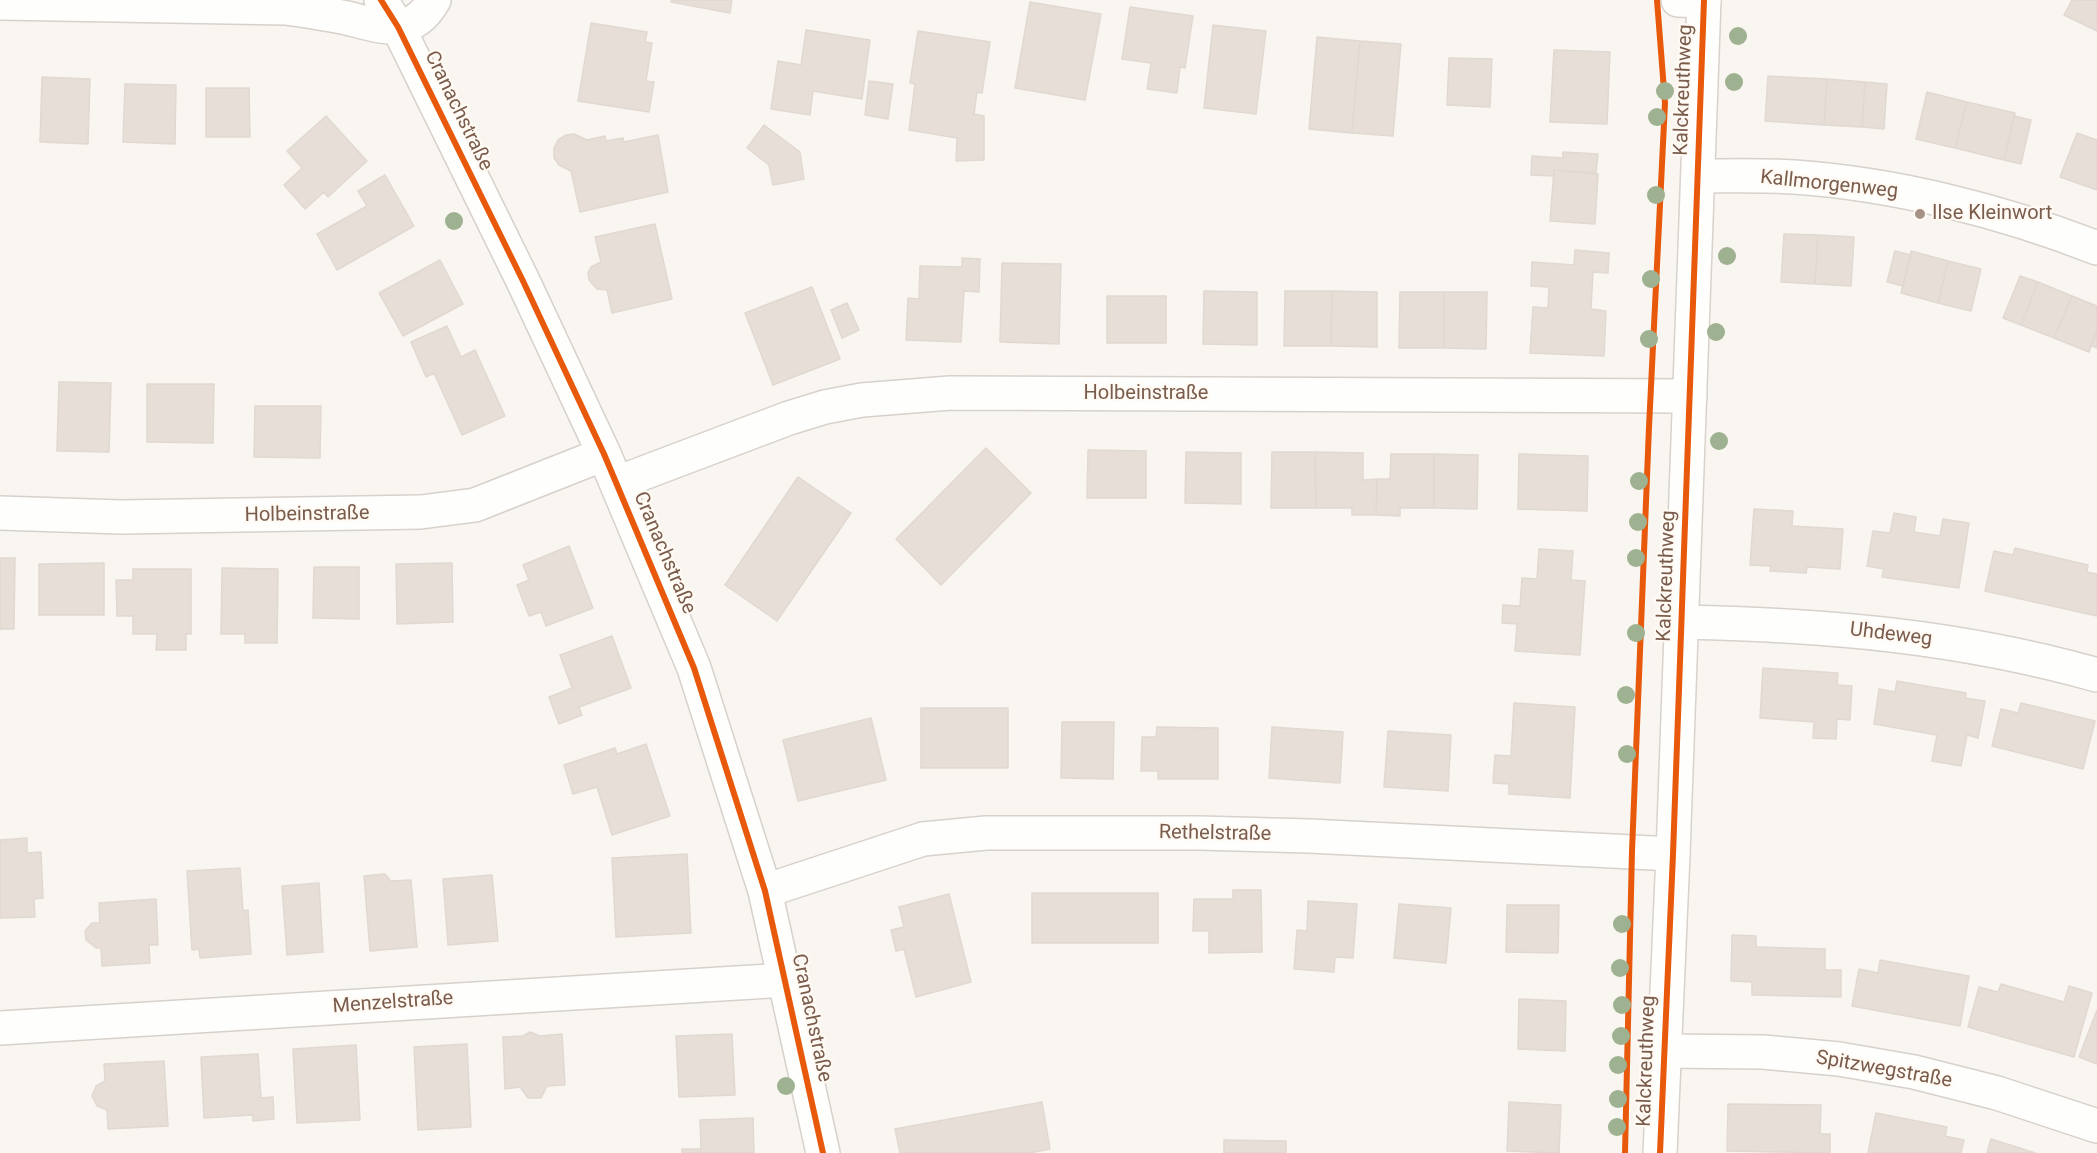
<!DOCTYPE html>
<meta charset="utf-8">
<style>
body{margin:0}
canvas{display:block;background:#f9f5f0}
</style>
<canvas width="2097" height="1153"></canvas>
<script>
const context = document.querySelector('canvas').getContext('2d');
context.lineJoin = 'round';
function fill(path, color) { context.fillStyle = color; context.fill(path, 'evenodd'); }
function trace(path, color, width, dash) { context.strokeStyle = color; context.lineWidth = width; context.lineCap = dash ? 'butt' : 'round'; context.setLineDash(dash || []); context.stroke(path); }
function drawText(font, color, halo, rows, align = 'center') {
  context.font = font + ' Roboto,sans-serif'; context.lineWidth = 4.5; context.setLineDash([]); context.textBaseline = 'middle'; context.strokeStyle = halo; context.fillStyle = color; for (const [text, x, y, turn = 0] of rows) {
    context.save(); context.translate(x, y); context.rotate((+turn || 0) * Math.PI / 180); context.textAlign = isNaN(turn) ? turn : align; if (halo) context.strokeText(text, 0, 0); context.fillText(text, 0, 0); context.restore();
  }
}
const building = new Path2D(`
 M672 0H732L730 13 671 2Z
 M2072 0H2097V31L2064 15Z
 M1030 2 1101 14 1085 100 1015 88Z
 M1130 7 1193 16 1185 68 1180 67 1177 93 1147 89 1151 63 1122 59Z
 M591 23 647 32 645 42 652 43 646 81 654 82 649 112 578 101Z
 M1213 25 1266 31 1256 114 1204 108Z
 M806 30 870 40 862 99 813 91 810 115 771 109 778 61 801 65Z
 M918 31 990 42 982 93 977 92 974 114 984 116V160L956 161 957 138 909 130 915 84 910 83Z
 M1317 37 1360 41 1352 133 1309 129Z
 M1360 41 1401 44 1393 136 1352 133Z
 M1554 50 1610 52 1607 124 1550 122Z
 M1449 58 1492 59 1490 107 1447 105Z
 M1768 76 1827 79 1824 125 1765 121Z
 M42 77 90 79 88 144 40 142Z
 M1827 79 1865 82 1862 127 1824 125Z
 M869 81 893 84 888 119 865 115Z
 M1865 82 1887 84 1884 129 1862 127Z
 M125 84 176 85 175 144 123 142Z
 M206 88H249L250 137H206Z
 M1927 92 1967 102 1955 148 1916 139Z
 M1967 102 2015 113 2004 160 1955 148Z
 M326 116 367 161 328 197 324 192 305 209 284 185 302 168 287 151Z
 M2014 116 2031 120 2021 164 2004 160Z
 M764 125 800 152 804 179 773 185 769 165 747 148Z
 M2077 133 2097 140V190L2060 177Z
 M574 134 587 140 605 136 606 141 623 138 624 142 658 135 668 192 580 212 571 171 559 165 554 158V148L558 140 566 135Z
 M1563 152 1598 154 1596 173 1554 170V176L1531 175 1532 156 1563 158Z
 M1554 170 1598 174 1595 224 1550 221Z
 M385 175 414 226 337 270 317 234 367 206 358 191Z
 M655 224 672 299 612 313 607 290 597 289 589 280 588 273 591 267 601 262 595 237Z
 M1784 234 1818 235 1815 284 1781 282Z
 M1818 235 1854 237 1851 286 1815 284Z
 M1575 250 1609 253 1608 273 1593 272 1591 309 1606 311 1604 356 1530 353 1533 307 1548 308 1549 287 1531 286 1532 262 1574 265Z
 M1895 251 1911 255 1903 286 1887 282Z
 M1911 251 1948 261 1938 303 1901 293Z
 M962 258 980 259 979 292 964 291 961 342 906 340 908 298 919 299 920 266 962 267Z
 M440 260 463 304 403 336 379 293Z
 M1948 261 1981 269 1971 311 1938 303Z
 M1002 263 1061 264 1059 344 1000 342Z
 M2020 276 2038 282 2021 325 2003 318Z
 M2038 282 2072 296 2054 338 2021 325Z
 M812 287 840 359 773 385 745 313Z
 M1204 291 1257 292V345L1203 344Z
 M1285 291H1332L1331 346H1284Z
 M1332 291 1377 292V347L1331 346Z
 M1400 292H1444V348H1399Z
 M1444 292H1487L1486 349 1444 348Z
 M1107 296H1166V343H1107Z
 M2072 296 2097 306V331L2089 352 2054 338Z
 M847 303 859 330 842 338 831 310Z
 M447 326 461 357 475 350 505 416 462 435 434 373 426 377 411 342Z
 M2097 331V348L2091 345Z
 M59 382 111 383 109 452 57 451Z
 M147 384H214L213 443 147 442Z
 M255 406H321L320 458 254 457Z
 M986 448 1031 493 941 585 896 539Z
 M1088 450 1146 451V498H1087Z
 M1186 452 1241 453V504L1185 503Z
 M1272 452H1315L1316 508H1271Z
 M1315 452 1363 453V480L1377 479 1376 515H1352V508H1316Z
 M1391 454H1434V508H1400V516L1376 515 1377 479H1390Z
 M1434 454 1478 455 1477 509 1434 508Z
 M1519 454 1588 456 1587 511 1518 509Z
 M798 477 851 513 777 621 725 585Z
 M1754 509 1793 511 1792 526 1843 529 1840 569 1807 567 1806 573 1770 571 1771 566 1750 565Z
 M1894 513 1916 517 1914 532 1940 536 1943 519 1969 523 1959 588 1882 577 1884 569 1867 566 1873 531 1890 533Z
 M569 546 593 608 546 626 541 612 529 616 517 585 529 580 523 565Z
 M2015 548 2088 565 2087 572 2097 574V616L1985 591 1994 551 2013 555Z
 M1539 549 1573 551 1571 580 1585 581 1580 655 1515 651 1517 624 1502 623 1503 605 1520 606 1522 578 1537 579Z
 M0 558H15L14 629H0Z
 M104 563V615H39V564Z
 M452 563 453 622 397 624 396 564Z
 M314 567H359V619L313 618Z
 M222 568 278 569 277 643H245V634H221Z
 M133 569H191V634H186V650H156L157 634H133V616H117L116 580H133Z
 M612 636 631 688 579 707 582 715 559 724 549 697 572 688 560 655Z
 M1763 668 1838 673 1837 685 1852 686 1850 720 1837 719 1836 739 1813 738 1814 722 1760 718Z
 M1897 681 1966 693 1965 698 1985 701 1978 738 1967 735 1961 766 1932 761 1937 735 1874 724 1879 689 1895 692Z
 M1514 703 1575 707 1570 798 1509 794V784L1493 783 1495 755 1511 756Z
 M2021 703 2095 721 2083 769 1992 746 2001 709 2018 713Z
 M921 708H1008V768H921Z
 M871 718 886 780 798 801 783 740Z
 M1062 722H1114L1113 779 1061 778Z
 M1157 727 1218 728V779H1158V771H1141L1142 737H1156Z
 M1272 727 1343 732 1340 783 1269 778Z
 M1388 731 1451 735 1448 791 1384 787Z
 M646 744 670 816 612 835 597 787 573 794 564 765 615 748 617 754Z
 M27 838V853L41 852 43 898 34 899 35 917 0 918V840Z
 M687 854 691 933 616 937 612 858Z
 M240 868 243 911 248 910 251 954 200 958 199 949 192 950 187 871Z
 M385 874 391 881 411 880 417 947 370 951 364 876Z
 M492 875 498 941 448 945 443 879Z
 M319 883 323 952 287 955 282 886Z
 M1233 890H1261L1262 952 1209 953V931H1193L1194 899H1233Z
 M1032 893H1158V943H1032Z
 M949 894 971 982 916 997 904 949 896 951 891 930 904 927 899 907Z
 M156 899 158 945H149L150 963 102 966 101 948H96L86 940 85 931 92 923H100L99 903Z
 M1308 901 1357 904 1353 958 1335 957 1334 972 1294 969 1297 930 1307 931Z
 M1399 904 1451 908 1446 963 1394 958Z
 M1507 905H1559L1558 953 1506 952Z
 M1732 935 1756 936V947L1825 949V970H1841V997L1752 995V982L1731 981Z
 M1880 960 1969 976 1960 1026 1852 1006 1859 969 1878 973Z
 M2001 984 2064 1002 2069 986 2092 993 2074 1057 1968 1027 1979 987 1998 992Z
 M1519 999 1566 1001 1565 1051 1518 1049Z
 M2097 1010V1064L2079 1057Z
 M530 1032 540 1036 562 1034 565 1085 547 1086 541 1098H528L520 1087 505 1089 503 1037 523 1036Z
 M732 1034 735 1095 679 1097 676 1036Z
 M467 1044 471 1127 418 1130 414 1047Z
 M356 1045 360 1120 297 1123 293 1049Z
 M258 1054 261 1098 273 1097 274 1119 253 1121V1115L204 1118 201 1057Z
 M164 1061 168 1126 108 1129 107 1110 97 1106 92 1096 96 1086 105 1081 104 1064Z
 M1042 1102 1050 1149 1030 1153H900L895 1129Z
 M1509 1102 1561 1105 1559 1153 1507 1151Z
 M1728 1104 1821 1105 1820 1134H1830V1153L1727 1151Z
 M1876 1113 1947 1127 1945 1136 1964 1140 1961 1153H1868Z
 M753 1118 754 1153H682V1149H701L700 1120Z
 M1991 1139 2026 1150 2035 1153H1987Z
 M1224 1140 1286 1141V1153H1224Z`);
fill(building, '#e6ded7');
trace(building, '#e2d8d2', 1.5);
const street = new Path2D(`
 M381 0 398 27 523 281 604 454 694 668 765 891 823 1153
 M1678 0 1704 1
 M0 3 286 8C306 11 327 14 347 18 382 27 412 39 434 0
 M1698 176C1730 176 1762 175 1794 177 1896 184 2002 211 2097 248
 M617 483 789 418 825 407 862 400 950 393 1690 396
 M0 513 121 517 421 512 475 505 604 454
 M1682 622C1825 625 1959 636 2097 675
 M765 891 923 839 986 833H1199L1309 836 1673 854
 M0 1028 786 980
 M1664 1051 1763 1052 1839 1059 1914 1072 1997 1093 2097 1126`);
const secondary = new Path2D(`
 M1660 1153 1673 854 1704 0`);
trace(street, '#d7d1cb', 36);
trace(secondary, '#d9d2cb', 36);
trace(street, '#fefefd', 33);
trace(secondary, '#fefefd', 33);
trace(new Path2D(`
 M381 0 398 27 523 281 604 454 694 668 765 891 823 1153
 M1625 1153 1632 851 1649 427 1665 103 1657 0
 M1660 1153 1673 854 1704 0`), '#e8590c', 6);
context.fillStyle = '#9eb190';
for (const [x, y] of [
 [1738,36],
 [1734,82],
 [1665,91],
 [1657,117],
 [1656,195],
 [454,221],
 [1727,256],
 [1651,279],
 [1716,332],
 [1649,339],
 [1719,441],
 [1639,481],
 [1638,522],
 [1636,558],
 [1636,633],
 [1626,695],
 [1627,754],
 [1622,924],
 [1620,968],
 [1622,1005],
 [1621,1036],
 [1618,1065],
 [786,1086],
 [1618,1099],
 [1617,1127]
]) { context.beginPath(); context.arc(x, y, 9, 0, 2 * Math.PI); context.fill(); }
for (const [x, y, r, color] of [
 [1920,214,6,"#a69286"]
]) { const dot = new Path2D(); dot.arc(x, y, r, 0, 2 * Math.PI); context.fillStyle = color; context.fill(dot); trace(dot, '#fffaf3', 2); }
drawText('20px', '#7a5c4d', '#fffaf3', [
 ["Kalckreuthweg",1684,90,-88],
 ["Cranachstraße",458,111,64],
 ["Kallmorgenweg",1829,185,6],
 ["Holbeinstraße",1146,394],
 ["Holbeinstraße",307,515,-1],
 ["Cranachstraße",664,553,67],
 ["Kalckreuthweg",1667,576,-88],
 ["Uhdeweg",1891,635,7],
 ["Rethelstraße",1215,834,1],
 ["Menzelstraße",393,1003,-4],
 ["Cranachstraße",811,1018,78],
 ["Kalckreuthweg",1647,1061,-88],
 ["Spitzwegstraße",1884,1070,10]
]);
drawText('20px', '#7a5c4d', '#fffaf3', [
 ["Ilse Kleinwort",1932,214]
], 'left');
</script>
